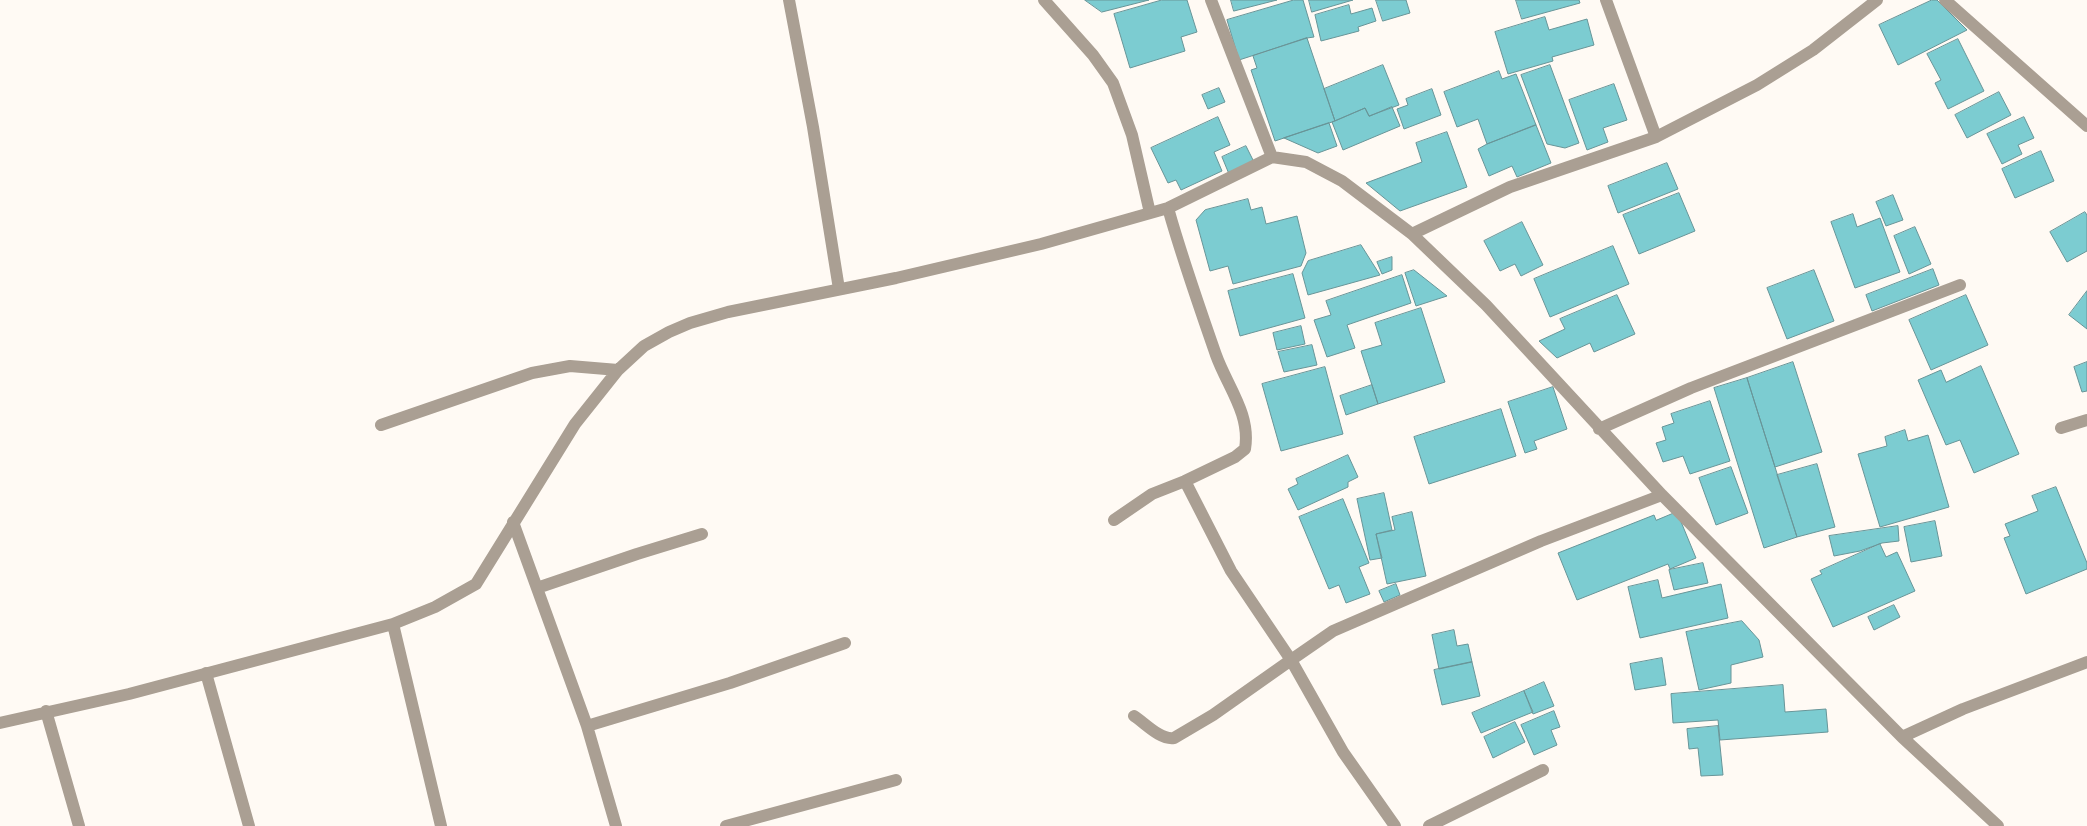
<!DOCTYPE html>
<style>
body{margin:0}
canvas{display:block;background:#fffaf4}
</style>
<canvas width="2087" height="826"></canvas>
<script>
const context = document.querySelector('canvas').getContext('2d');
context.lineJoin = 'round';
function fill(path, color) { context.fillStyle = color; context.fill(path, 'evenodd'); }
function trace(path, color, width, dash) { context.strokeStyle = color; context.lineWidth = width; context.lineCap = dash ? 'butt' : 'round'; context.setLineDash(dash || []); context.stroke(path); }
const building = new Path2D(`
 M1085 0H1149L1102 12Z
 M1162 0H1187L1197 32 1181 37 1185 51 1130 68 1114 14Z
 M1231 0H1277L1234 11Z
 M1294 0H1303L1314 37 1307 38 1239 60 1227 20Z
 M1309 0H1353L1312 12Z
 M1376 0H1406L1410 13 1383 21Z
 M1516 0H1579L1580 3 1522 19Z
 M1932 0H1937L1967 30 1898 65 1879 25Z
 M1349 5 1351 14 1372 8 1376 21 1358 27 1359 31 1321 41 1315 15Z
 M1545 17 1549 30 1587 19 1594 45 1552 57 1553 61 1508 74 1495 32Z
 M1307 38 1335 121 1275 141 1251 70 1257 68 1253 56Z
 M1958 39 1984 91 1948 109 1935 83 1941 80 1927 54Z
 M1383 65 1399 105 1369 116 1365 108 1335 121 1324 89Z
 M1550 65 1579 143 1565 148 1547 144 1521 75Z
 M1499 71 1502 79 1516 74 1536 125 1487 144 1478 119 1457 127 1444 92Z
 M1614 84 1627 120 1603 128 1608 142 1587 150 1569 100Z
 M1219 88 1225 102 1208 109 1202 95Z
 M1432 89 1441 115 1404 129 1397 109 1408 105 1406 99Z
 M1999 92 2011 115 1967 138 1955 115Z
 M1392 107 1400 126 1343 150 1332 122 1365 108 1369 116Z
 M1218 117 1230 145 1214 152 1222 171 1181 190 1176 180 1168 183 1151 148Z
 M2024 117 2034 138 2018 145 2022 154 2002 164 1987 134Z
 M1329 123 1337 146 1318 153 1284 138Z
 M1536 125 1551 163 1517 177 1512 166 1489 176 1478 149 1487 144Z
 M1447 132 1467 187 1400 211 1366 183 1422 162 1416 143Z
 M1246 146 1254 162 1229 174 1222 157Z
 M2041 151 2054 181 2015 198 2002 169Z
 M1667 163 1678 189 1618 213 1608 186Z
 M1679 193 1695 231 1639 254 1623 215Z
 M1893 195 1903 220 1886 226 1876 202Z
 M1248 199 1251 210 1262 207 1266 224 1297 216 1306 253 1301 266 1233 284 1228 266 1210 271 1196 220 1205 210Z
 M2085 212 2087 215V251L2067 262 2050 232Z
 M1853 214 1857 227 1880 218 1900 272 1855 288 1831 222Z
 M1522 222 1543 265 1521 276 1515 264 1500 271 1484 241Z
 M1915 227 1931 264 1909 274 1894 236Z
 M1361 245 1380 275 1308 295 1302 273 1308 261Z
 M1613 246 1629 284 1550 317 1534 279Z
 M1392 257V270L1382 274 1377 262Z
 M1933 269 1939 285 1872 311 1866 295Z
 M1414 270 1447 296 1416 306 1405 273Z
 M1814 270 1834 321 1787 339 1767 288Z
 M1293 274 1305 318 1240 336 1228 291Z
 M1402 275 1411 303 1347 325 1355 348 1327 357 1314 320 1331 315 1326 301Z
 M2087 291V329L2069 315Z
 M1617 295 1635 334 1594 352 1590 343 1557 358 1539 341 1565 329 1560 319Z
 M1966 295 1988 345 1931 370 1909 320Z
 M1421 308 1445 382 1378 404 1361 351 1382 345 1375 323Z
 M1301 326 1305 344 1277 350 1273 333Z
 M1312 345 1317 365 1284 372 1278 352Z
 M1793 362 1822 452 1775 467 1747 378Z
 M2087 362V391L2082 392 2074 367Z
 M1981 366 2019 454 1974 473 1960 440 1946 445 1918 380 1941 370 1946 382Z
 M1325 367 1343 434 1281 451 1262 384Z
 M1747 378 1797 537 1764 548 1714 388Z
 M1372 385 1378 404 1346 415 1340 396Z
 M1553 387 1567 429 1534 441 1537 449 1525 453 1508 402Z
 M1710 401 1730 461 1690 474 1683 456 1663 462 1656 443 1666 440 1662 427 1674 423 1671 414Z
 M1501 409 1516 456 1429 484 1414 437Z
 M1905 430 1908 441 1928 435 1949 507 1880 527 1858 454 1887 446 1885 437Z
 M1348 455 1358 477 1348 482V487L1298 510 1288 489 1298 484 1296 479Z
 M1817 464 1835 527 1797 537 1777 475Z
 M1731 467 1748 513 1716 525 1699 478Z
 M2056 487 2087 563V569L2026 594 2004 538 2010 536 2005 524 2038 511 2032 496Z
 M1384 493 1392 530 1376 534 1382 558 1370 560 1357 499Z
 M1343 499 1369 563 1359 567 1370 594 1346 603 1339 585 1329 589 1299 517Z
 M1412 512 1426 576 1387 584 1376 534 1395 530 1392 517Z
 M1677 512 1696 558 1670 569 1668 564 1577 600 1558 553 1654 515 1656 520Z
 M1935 521 1942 556 1911 562 1904 527Z
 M1898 526 1899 541 1882 543 1860 551 1834 556 1829 536Z
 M1880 544 1886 557 1897 552 1915 591 1833 627 1811 579 1822 574 1820 571Z
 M1703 563 1708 583 1674 590 1669 570Z
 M1658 580 1662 598 1721 584 1728 618 1640 638 1628 587Z
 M1396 584 1400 595 1384 602 1379 591Z
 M1894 605 1900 617 1874 630 1868 617Z
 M1742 621 1759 640 1763 657 1731 665V683L1699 690 1686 632Z
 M1454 630 1457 646 1468 644 1472 662 1439 669 1432 635Z
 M1662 658 1666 685 1635 690 1630 664Z
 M1472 662 1480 696 1442 705 1434 670Z
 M1544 682 1554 706 1533 714 1524 691Z
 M1783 685 1785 712 1826 709 1828 732 1720 740 1718 720 1673 723 1671 694Z
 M1524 691 1533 712 1481 733 1472 713Z
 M1554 711 1560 727 1551 730 1557 745 1534 755 1521 725Z
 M1515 722 1525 742 1493 758 1484 737Z
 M1718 726 1723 775 1701 776 1698 748 1689 749 1687 729Z`);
fill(building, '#7cccd1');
trace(building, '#689598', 1);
trace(new Path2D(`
 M789 0 813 127 839 289
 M1044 0 1093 55 1113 83 1132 135 1150 213
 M1211 0 1272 157
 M1606 0 1656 137
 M1945 0 2087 126
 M1168 208C1182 258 1199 306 1216 355 1227 386 1251 414 1245 449L1235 457 1185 481
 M1412 234 1510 187 1656 137 1757 85 1813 50 1877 0
 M381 425 532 373 570 366 618 370
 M2061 428 2087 420
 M1599 429 1691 388 1960 285
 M1114 520 1152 494 1185 481 1231 571 1291 660 1333 631 1541 541 1662 495
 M513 522 587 726 616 826
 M537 588 637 554 702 534
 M393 624 441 826
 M206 673 249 826
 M46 711 79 826
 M1134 716C1145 723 1160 740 1174 738L1213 715 1291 660 1343 752 1395 826
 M0 723 129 694 393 624 435 607 476 584 575 424 618 370 644 346 669 332 690 323 728 312 896 278 1041 244 1168 208 1272 157 1306 162 1342 181 1412 234 1486 305 1662 495 1902 737 1998 826
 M587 726 730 683 845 643
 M1902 737 1963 709 2087 662
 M726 826 896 780
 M1429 826 1543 770`), '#aa9f93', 12);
</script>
